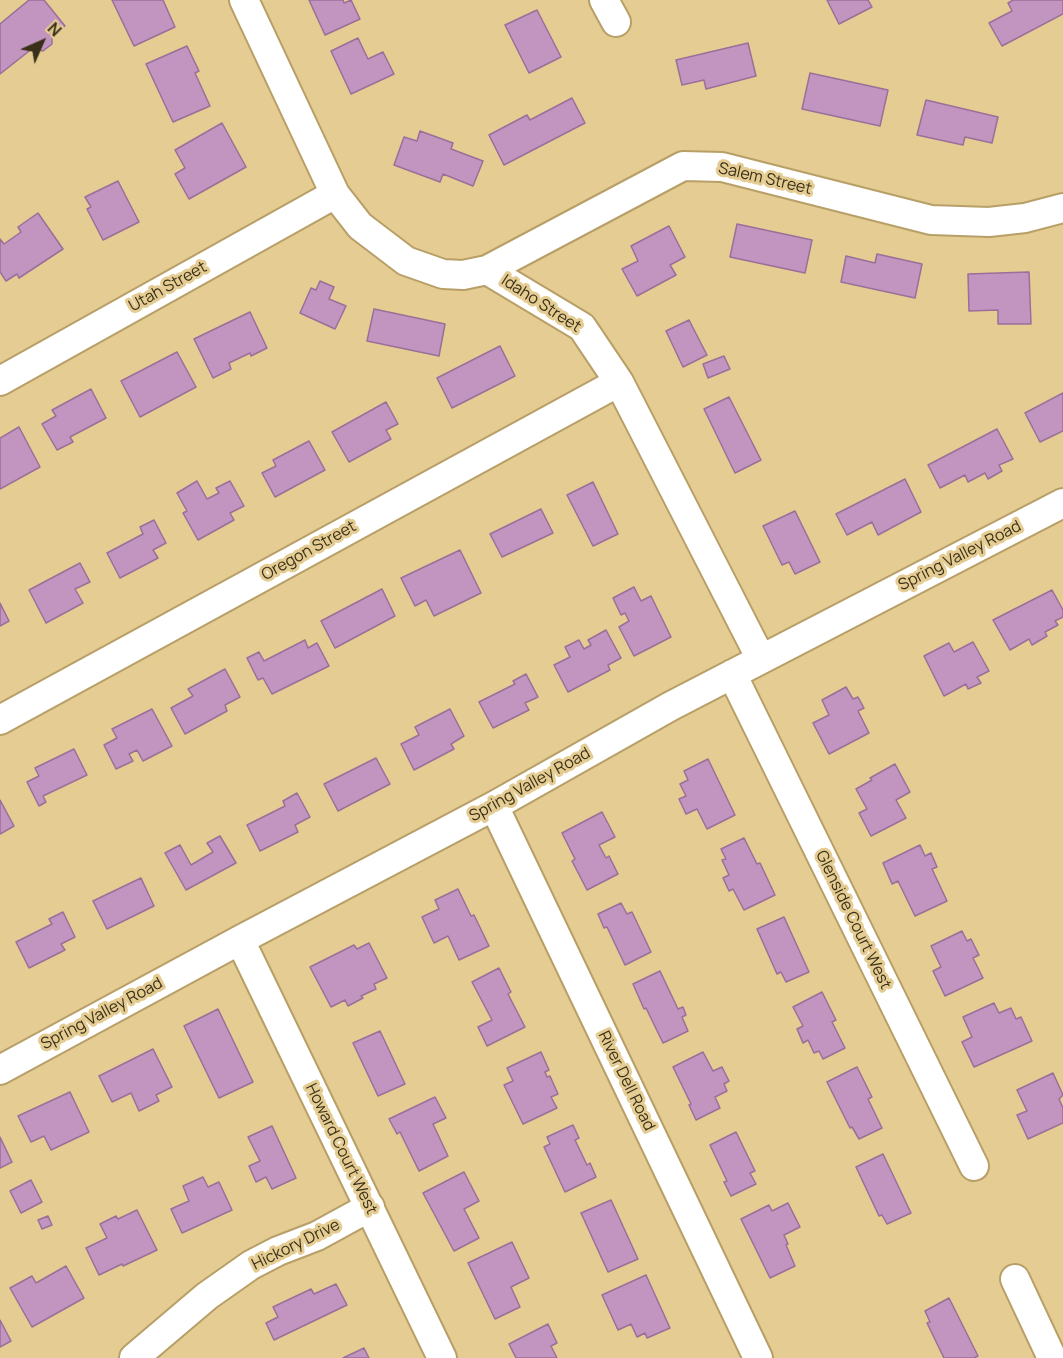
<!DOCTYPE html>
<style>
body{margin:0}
#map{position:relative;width:1063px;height:1358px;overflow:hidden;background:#e4cc92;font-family:Manrope,sans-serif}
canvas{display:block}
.north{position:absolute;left:12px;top:12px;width:60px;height:60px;-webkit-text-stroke:4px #e4cc92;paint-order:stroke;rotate:45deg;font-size:16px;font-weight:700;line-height:24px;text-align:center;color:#3a3019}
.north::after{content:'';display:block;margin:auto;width:21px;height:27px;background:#3a3019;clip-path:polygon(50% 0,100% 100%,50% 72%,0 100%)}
</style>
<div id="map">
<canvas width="1063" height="1358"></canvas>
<div class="north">N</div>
</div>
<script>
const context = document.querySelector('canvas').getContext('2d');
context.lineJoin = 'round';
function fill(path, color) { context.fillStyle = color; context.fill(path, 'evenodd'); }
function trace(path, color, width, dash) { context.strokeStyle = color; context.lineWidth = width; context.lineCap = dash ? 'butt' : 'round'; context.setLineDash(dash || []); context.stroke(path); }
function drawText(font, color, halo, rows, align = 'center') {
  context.font = font + ' Manrope,sans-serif'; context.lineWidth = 6; context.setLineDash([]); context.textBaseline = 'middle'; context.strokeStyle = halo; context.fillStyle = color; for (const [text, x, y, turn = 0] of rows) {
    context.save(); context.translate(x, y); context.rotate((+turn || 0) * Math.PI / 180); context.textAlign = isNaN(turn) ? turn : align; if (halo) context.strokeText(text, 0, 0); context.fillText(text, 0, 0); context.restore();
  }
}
const building = new Path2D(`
 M29 0H44L65 26 52 36V44L43 51 33 48 0 74V24Z
 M112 0H163L175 27 134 46Z
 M309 0H343L344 3 351 0 360 19 325 35Z
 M827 0H868L872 7 839 24Z
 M1013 0H1063V14L1002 46 989 23 1012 11 1008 3Z
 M537 10 561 57 529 73 505 25Z
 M358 38 368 59 383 52 394 74 351 94 331 51Z
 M748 43 756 76 706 89 704 80 682 85 676 60Z
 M187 46 199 71 195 73 210 106 173 122 146 64Z
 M810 73 888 90 880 126 802 109Z
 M572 98 585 123 504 165 489 135 527 115 530 120Z
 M926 100 998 117 992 143 965 137 963 145 917 135Z
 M222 123 246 167 189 199 175 174 185 168 175 150Z
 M420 131 453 143 451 149 483 161 473 186 443 174 440 182 394 165 404 137 417 141Z
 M118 181 139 222 103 240 87 209 91 207 85 197Z
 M38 213 63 249 19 278 17 274 6 281 0 272V239L4 244 21 232 18 227Z
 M737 224 812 240 805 273 730 257Z
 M669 226 685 257 670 265 676 275 637 296 622 269 638 261 631 246Z
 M877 254 922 264 915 298 841 282 846 256 875 263Z
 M1029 272 1031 324H998V310L969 311 968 274Z
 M320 281 334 287 329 299 346 306 335 329 300 313 311 288 316 290Z
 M374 309 445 324 439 356 367 341Z
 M250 312 267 348 251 356 250 353 229 363 231 369 213 378 194 339Z
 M689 320 707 355 683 367 666 331Z
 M500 346 515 376 452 408 437 378Z
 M177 352 196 387 140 417 121 381Z
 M724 356 730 369 708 378 703 364Z
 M91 389 106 418 70 437 73 442 57 450 42 424 56 416 52 410Z
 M1063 393V431L1040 442 1025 413Z
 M729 397 761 460 735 473 704 409Z
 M386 402 398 424 386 430 391 439 349 462 332 432Z
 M19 427 40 467 0 489V438Z
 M997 429 1013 459 999 465 1002 471 988 479 985 473 968 482 965 475 940 488 928 465Z
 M309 441 325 470 275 497 262 473 276 466 273 460Z
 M905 479 921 512 878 535 872 522 847 535 836 514Z
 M197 481 207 499 219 493 216 488 230 481 244 506 230 513 234 520 198 540 183 513 187 511 177 493Z
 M593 482 618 534 593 546 567 495Z
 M541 509 553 533 502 557 490 534Z
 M795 511 820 562 795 574 789 562 782 565 763 526Z
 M154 520 166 543 153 550 158 558 120 578 107 553 143 534 140 527Z
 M460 550 481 593 434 616 426 600 415 606 401 578Z
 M80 563 90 582 75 589 83 603 46 623 29 590Z
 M634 587 641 601 651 596 671 637 634 656 619 627 629 621 625 613 621 615 613 598Z
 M382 589 395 616 335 648 321 621Z
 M1052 590 1063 610V617L1055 621 1058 625 1045 632 1047 636 1032 645 1029 639 1010 650 993 620Z
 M0 603 9 621 0 626Z
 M606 630 621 658 608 665 610 670 568 692 554 665 570 657 565 647 579 640 584 649 591 645 588 640Z
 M305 640 308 648 317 643 329 666 272 694 263 678 258 680 247 658 259 652 264 661Z
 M973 642 989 671 977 677 981 683 968 689 966 684 944 696 924 656 949 643 954 652Z
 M225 669 240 697 225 705 227 711 185 734 171 708 193 696 188 689Z
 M526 674 538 697 525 703 529 710 493 728 479 702 515 684 513 681Z
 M846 687 853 699 858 697 864 708 858 711 869 733 829 754 813 723 829 715 822 700Z
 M152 709 172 746 143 761 137 750 129 754 133 761 116 769 104 745 117 738 112 729Z
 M450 709 464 736 451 744 454 749 414 770 401 744 419 735 415 727Z
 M74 749 87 775 43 796 46 802 39 806 27 782 39 776 35 768Z
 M376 758 390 784 338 811 324 784Z
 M708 759 735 815 707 829 697 809 686 814 679 799 686 796 680 784 688 780 684 771Z
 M895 764 910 792 896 800 906 818 871 836 859 813 867 809 856 789 872 780 870 778Z
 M297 793 310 817 295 825 298 832 260 851 247 825 285 806 283 801Z
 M0 800 14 826 0 834Z
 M602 812 615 837 599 845 606 858 609 856 618 874 587 890 572 861 575 859 562 833Z
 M220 836 236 863 186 890 165 853 180 845 191 865 213 852 207 843Z
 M744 838 757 864 760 863 775 895 744 910 733 889 729 891 723 878 729 875 722 860 726 859 721 849Z
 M920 845 925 856 931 853 937 867 932 869 947 901 915 916 898 881 892 884 883 863Z
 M141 878 154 906 107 929 93 901Z
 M458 889 471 916 474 915 489 946 459 960 448 936 434 943 422 917 439 909 435 900Z
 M621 903 627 914 632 912 651 952 625 965 607 927 604 928 598 914Z
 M63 912 75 937 61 944 65 950 29 968 16 942 52 924 49 919Z
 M784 917 809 972 786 982 781 972 777 974 757 929Z
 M962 931 967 941 971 939 979 955 973 958 983 978 945 996 933 971 941 967 931 946Z
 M369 943 387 978 374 984 376 989 361 996 363 998 348 1006 345 1000 331 1007 310 967 354 945 357 949Z
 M499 968 511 992 508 994 525 1027 487 1046 478 1027 492 1020 472 982Z
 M660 971 678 1009 683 1007 686 1015 682 1017 688 1031 663 1043 646 1008 644 1009 633 984Z
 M822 992 836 1020 832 1022 845 1048 823 1059 819 1051 814 1053 808 1040 803 1043 797 1029 803 1026 793 1007Z
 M994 1003 999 1013 1011 1008 1016 1019 1021 1017 1032 1041 974 1067 962 1042 972 1037 963 1017Z
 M218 1009 253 1082 219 1098 184 1026Z
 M380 1031 405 1084 378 1096 353 1043Z
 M153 1049 172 1087 156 1095 159 1101 139 1111 131 1093 112 1102 99 1076Z
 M541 1052 549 1070 545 1072 547 1077 550 1076 558 1094 551 1097 557 1108 523 1124 504 1085 513 1081 507 1068Z
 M703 1052 713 1071 722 1067 729 1081 724 1084 727 1091 715 1097 720 1108 696 1120 689 1105 691 1104 673 1067Z
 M857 1067 872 1097 868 1099 882 1128 859 1139 852 1127 850 1128 827 1082Z
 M1053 1073 1063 1095 1059 1099 1063 1108V1123L1028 1139 1017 1115 1027 1111 1017 1090Z
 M70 1092 89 1132 51 1150 44 1136 31 1142 18 1116Z
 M435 1097 446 1118 433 1124 448 1156 419 1171 400 1132 397 1134 389 1119Z
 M573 1125 579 1138 575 1140 587 1165 590 1163 596 1177 565 1192 544 1147 550 1144 547 1137Z
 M272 1126 296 1178 272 1189 266 1177 256 1182 249 1166 260 1161 248 1137Z
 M736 1132 755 1171 750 1173 756 1184 731 1196 724 1182 727 1181 710 1145Z
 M0 1137 12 1162 0 1168Z
 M883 1154 911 1213 887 1224 882 1215 879 1216 856 1167Z
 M464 1172 479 1201 464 1209 479 1238 454 1251 423 1193Z
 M203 1177 208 1187 219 1182 232 1210 182 1233 171 1209 189 1201 183 1186Z
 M31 1180 42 1202 21 1213 10 1191Z
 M611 1200 638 1259 608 1272 581 1213Z
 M788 1203 800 1227 784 1235 788 1244 786 1245 795 1266 770 1278 741 1219 769 1205 772 1211Z
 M137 1210 157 1250 123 1266 122 1264 99 1275 86 1248 107 1238 100 1224 116 1216 118 1219Z
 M48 1216 52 1225 42 1229 38 1220Z
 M512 1242 529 1278 511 1287 520 1307 495 1319 468 1263Z
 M66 1266 84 1298 32 1327 10 1288 32 1276 36 1283Z
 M646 1275 670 1328 647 1338 645 1333 637 1337 631 1324 618 1330 602 1295Z
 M336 1284 347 1305 274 1340 266 1323 278 1317 273 1307 311 1289 314 1294Z
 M949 1298 978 1356 974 1358H944L927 1323 930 1322 925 1311Z
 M0 1320 11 1341 0 1347Z
 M548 1324 557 1343 551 1346 557 1358H516L509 1344Z
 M364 1348 369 1358H343Z`);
fill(building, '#c295c0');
trace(building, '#9a6f99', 1.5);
const minor = new Path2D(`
 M244 0 335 194 360 226 406 261 443 274 463 275 487 270 582 327 619 382 761 659
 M604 0 616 22
 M487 270 683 166 722 167 931 220 989 222 1025 218 1063 208
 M0 381 335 194
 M732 674 974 1166
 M0 720 619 382
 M494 806 758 1358
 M240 940 442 1358
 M0 1070 240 940 494 806 671 706 1063 503
 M1015 1279 1052 1358
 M134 1358 207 1296 251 1265 278 1251 317 1236 370 1207`);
trace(minor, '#b79f67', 32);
trace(minor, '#fff', 28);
drawText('16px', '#3a3019', '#e4cc92', [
 ["Salem Street",765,179,13],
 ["Utah Street",168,287,-29],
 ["Idaho Street",541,304,33],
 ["Oregon Street",309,551,-29],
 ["Spring Valley Road",960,556,-27],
 ["Spring Valley Road",530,785,-29],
 ["Glenside Court West",853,920,64],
 ["Spring Valley Road",102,1014,-28],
 ["River Dell Road",626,1081,64],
 ["Howard Court West",341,1149,64],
 ["Hickory Drive",296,1245,-26]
]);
</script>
